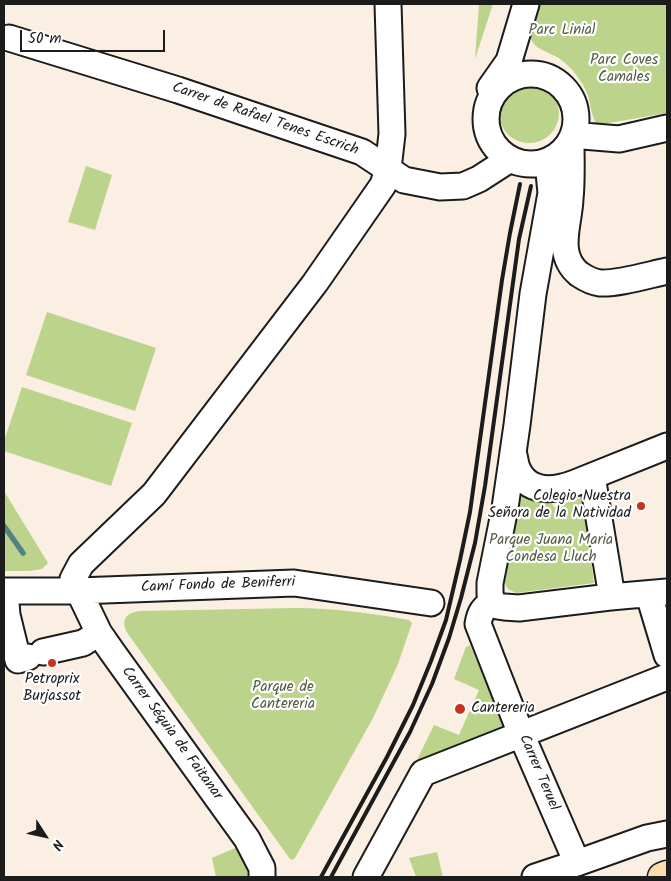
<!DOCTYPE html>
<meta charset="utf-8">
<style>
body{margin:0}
#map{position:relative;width:671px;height:881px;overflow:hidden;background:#faefe2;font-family:Kalam,sans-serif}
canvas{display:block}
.frame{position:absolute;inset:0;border:5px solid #1c1c1c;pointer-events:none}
.north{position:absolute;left:20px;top:811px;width:50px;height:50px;-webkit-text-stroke:4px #fff;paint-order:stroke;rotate:125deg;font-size:14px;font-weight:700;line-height:20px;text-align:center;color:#1c1c1c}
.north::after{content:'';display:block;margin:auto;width:18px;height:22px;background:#1c1c1c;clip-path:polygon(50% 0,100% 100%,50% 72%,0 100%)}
.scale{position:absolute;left:20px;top:30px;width:145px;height:22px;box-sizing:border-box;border:2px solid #1c1c1c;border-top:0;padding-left:6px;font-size:15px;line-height:18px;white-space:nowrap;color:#1c1c1c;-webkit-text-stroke:4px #fff;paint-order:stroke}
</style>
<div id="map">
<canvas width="671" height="881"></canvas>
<div class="frame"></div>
<div class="north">N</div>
<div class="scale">50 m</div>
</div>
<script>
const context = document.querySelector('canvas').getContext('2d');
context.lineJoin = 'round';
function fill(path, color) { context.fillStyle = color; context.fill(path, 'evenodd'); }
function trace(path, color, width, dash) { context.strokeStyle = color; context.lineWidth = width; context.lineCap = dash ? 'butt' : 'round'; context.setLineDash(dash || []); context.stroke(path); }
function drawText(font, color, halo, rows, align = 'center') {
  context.font = font + ' Kalam,sans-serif'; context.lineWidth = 4.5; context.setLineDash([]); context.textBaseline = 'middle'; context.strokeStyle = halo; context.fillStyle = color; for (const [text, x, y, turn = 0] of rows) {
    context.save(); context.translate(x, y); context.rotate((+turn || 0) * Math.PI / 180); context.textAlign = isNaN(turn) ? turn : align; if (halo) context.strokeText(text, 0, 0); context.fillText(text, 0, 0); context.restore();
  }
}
fill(new Path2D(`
 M479 4H493L475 59Z
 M539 4H667V113L597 125C592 116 591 109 589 99 587 92 584 85 579 79 575 72 567 64 560 59 549 51 527 49 530 29 532 21 536 12 539 4Z
 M499 113a30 30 0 1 1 60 0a30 30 0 1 1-60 0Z
 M86 166 112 175 95 230 68 222Z
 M47 312 156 348 135 411 26 375Z
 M22 387 132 423 111 486 4 451V441Z
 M4 491 48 563 42 569 29 571H4Z
 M523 491 549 498 554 507 583 497 594 583 516 593 508 589 504 582Z
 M295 608C334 608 371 613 409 620L412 623 398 664 373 718 295 858 292 860 290 859 128 634C120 621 125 613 140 611Z
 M470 645 503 723V726L501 729 415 764 434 725 459 735 479 690 454 679 466 647Z
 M235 848 237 849 246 864 248 877H216L212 858Z
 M437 852 443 877H416L409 858Z`), '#bbd38a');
trace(new Path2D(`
 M4 526 23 553`), '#528387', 5.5);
const minor = new Path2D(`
 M9 38 178 90 362 152 404 180 440 187 463 186 479 179 510 159
 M486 119a45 45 0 1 1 90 0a45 45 0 1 1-90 0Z
 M490 88 509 61 526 4
 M574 136H583L619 139 667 128
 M571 142C571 161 572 180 570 199 569 225 555 254 579 274 585 278 592 282 600 283 619 284 648 275 667 271
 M548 162 551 193 533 294 517 425 505 508 490 583V594L492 601 497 606 504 607 519 608 610 597 667 592
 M513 452C515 457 515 463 517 468 527 494 554 491 575 483L667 446
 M592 476 612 597
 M4 591H78L294 583 431 603
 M5 591 7 615 18 660 28 657
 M649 595 667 655
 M492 601C483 609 480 612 478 624L521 734 577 863
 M43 652 83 643 99 633
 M262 877V868L247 839 113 653 99 633 73 579 81 564 154 494 315 283 383 185 388 169 392 134 388 4
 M366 877 423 773 667 677
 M535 877 577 863 647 838 667 834`);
const highway = new Path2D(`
 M662 877 667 875`);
trace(minor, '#1c1c1c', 29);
trace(highway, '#1c1c1c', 31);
trace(minor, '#fff', 25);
trace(highway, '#fbddab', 28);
trace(new Path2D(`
 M321 877 387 757 413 705 431 661 446 620 460 560 470 512 502 280 510 233 520 184
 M331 877 410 732 432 684 449 638 461 598 475 543 485 486 519 239 531 186`), '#1c1c1c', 4);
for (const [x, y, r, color] of [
 [641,506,5,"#c8321e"],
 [52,663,5,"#c8321e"],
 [460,709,6,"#c8321e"]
]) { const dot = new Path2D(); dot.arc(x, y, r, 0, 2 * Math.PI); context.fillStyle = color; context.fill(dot); trace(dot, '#fff', 2); }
drawText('15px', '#545c42', '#fff', [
 ["Parc Linial",562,31],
 ["Parc Coves",624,61],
 ["Camales",624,78],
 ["Parque Juana Maria",551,541],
 ["Condesa Lluch",551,558],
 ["Parque de",283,688],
 ["Cantereria",283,705]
]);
drawText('15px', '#1c1c1c', '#fff', [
 ["Carrer de Rafael Tenes Escrich",265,120,19],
 ["Camí Fondo de Beniferri",218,586,-2],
 ["Carrer Séquia de Faitanar",171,734,54],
 ["Carrer Teruel",538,773,67]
]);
drawText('15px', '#1c1c1c', '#fff', [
 ["Colegio Nuestra",631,497],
 ["Señora de la Natividad",631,514],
 ["Petroprix",52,680,"center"],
 ["Burjassot",52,697,"center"],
 ["Cantereria",471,709,"left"]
], 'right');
</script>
